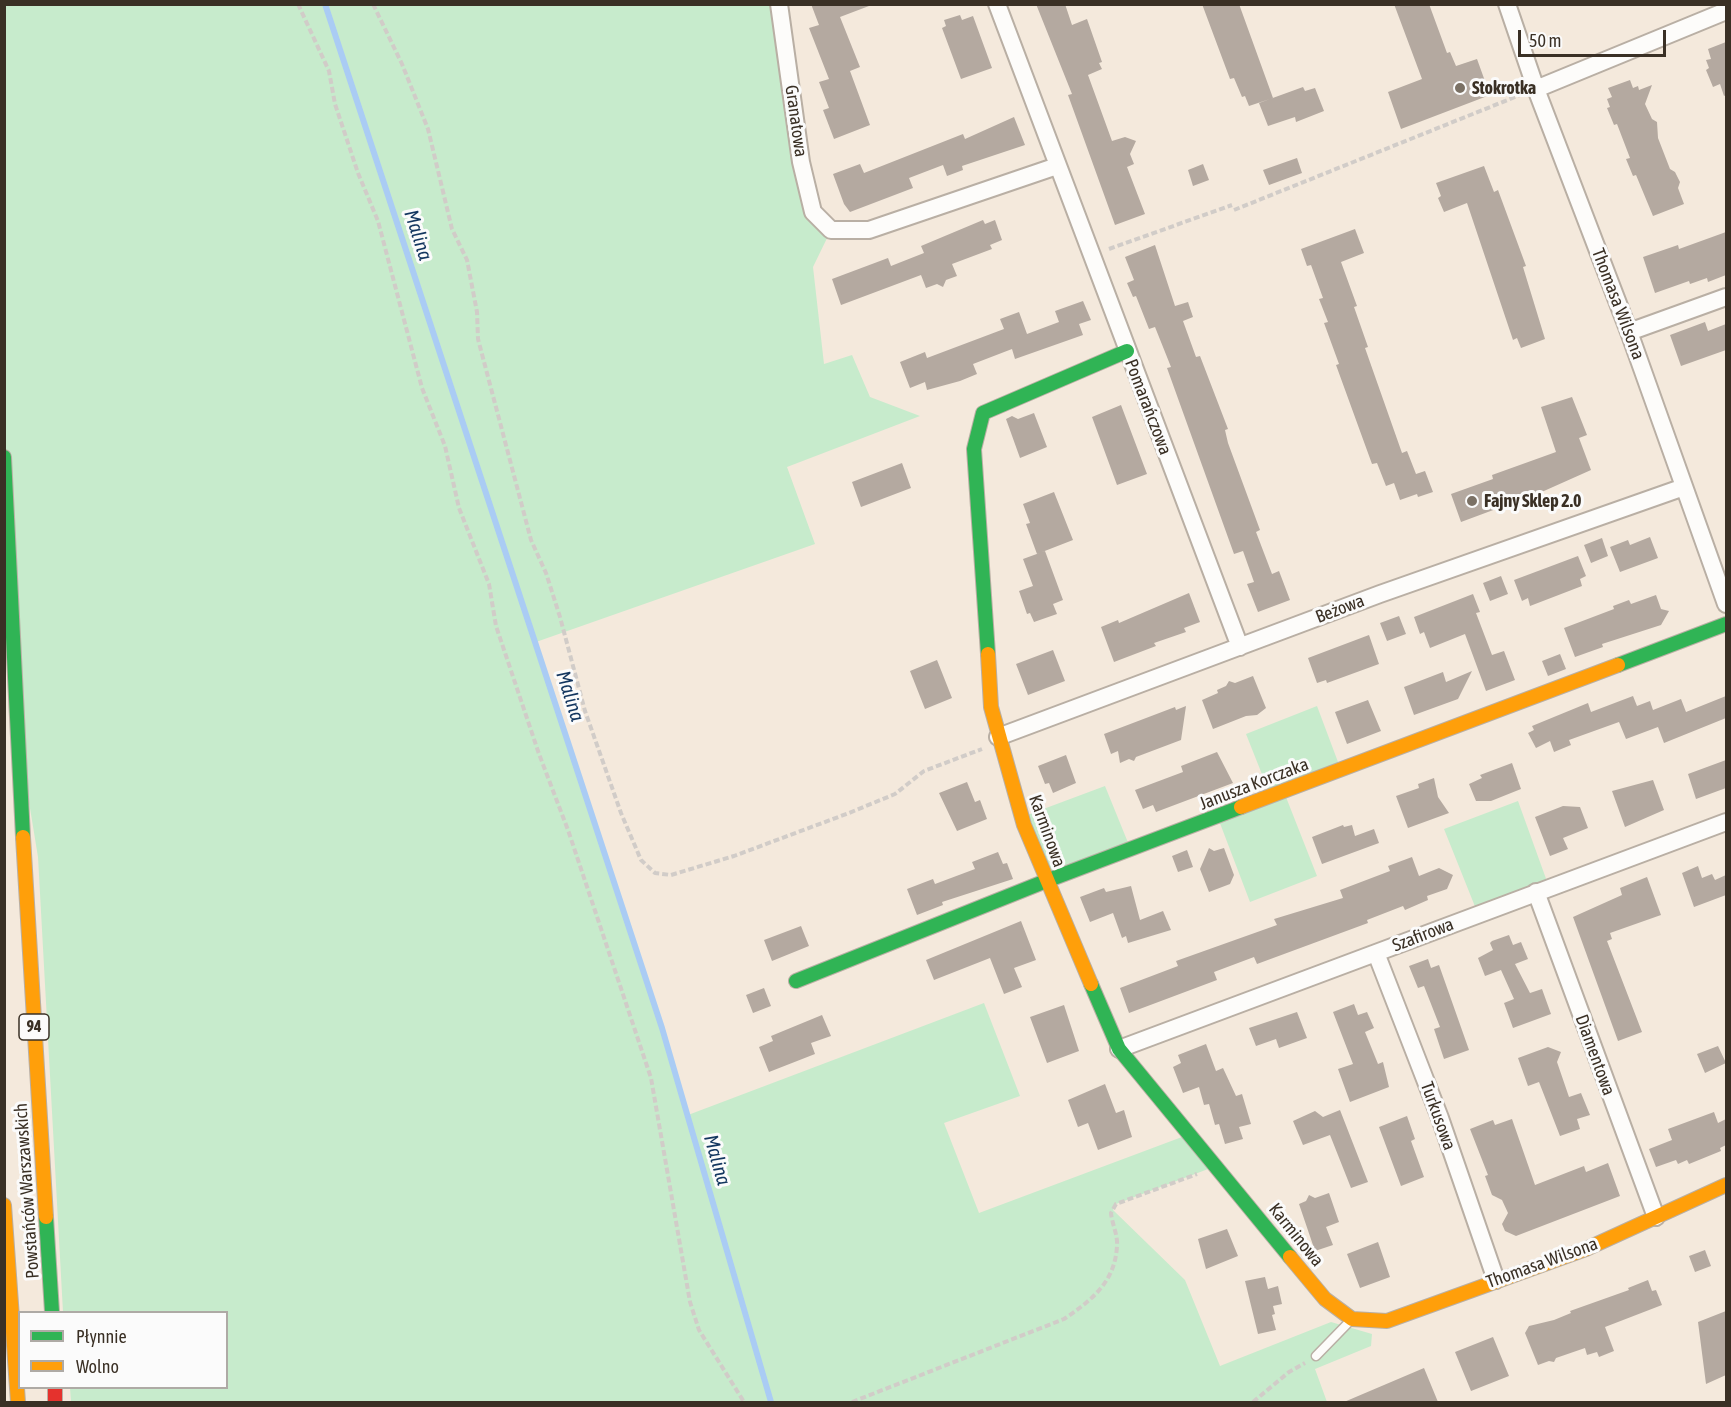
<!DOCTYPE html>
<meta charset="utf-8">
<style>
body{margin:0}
#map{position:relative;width:1731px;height:1407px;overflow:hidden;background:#f4e9dc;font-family:"Asap Condensed",sans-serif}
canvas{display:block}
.frame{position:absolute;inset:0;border:6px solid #3a3025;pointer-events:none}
.legend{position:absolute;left:18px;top:1311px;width:210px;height:78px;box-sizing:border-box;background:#fbfbfb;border:2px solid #aeaaa5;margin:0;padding:8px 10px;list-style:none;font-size:18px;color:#3a3025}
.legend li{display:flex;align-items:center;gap:12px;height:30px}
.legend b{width:30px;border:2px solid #aeaaa5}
.scale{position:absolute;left:1518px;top:30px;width:148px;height:27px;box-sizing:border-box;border:3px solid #3a3025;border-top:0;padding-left:8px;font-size:18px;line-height:21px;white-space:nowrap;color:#3a3025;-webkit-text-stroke:4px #fbfbfb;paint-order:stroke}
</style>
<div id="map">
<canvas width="1731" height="1407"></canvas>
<div class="frame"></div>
<ul class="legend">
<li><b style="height:8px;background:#30b455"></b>Płynnie</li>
<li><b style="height:8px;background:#ff9f0a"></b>Wolno</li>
</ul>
<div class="scale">50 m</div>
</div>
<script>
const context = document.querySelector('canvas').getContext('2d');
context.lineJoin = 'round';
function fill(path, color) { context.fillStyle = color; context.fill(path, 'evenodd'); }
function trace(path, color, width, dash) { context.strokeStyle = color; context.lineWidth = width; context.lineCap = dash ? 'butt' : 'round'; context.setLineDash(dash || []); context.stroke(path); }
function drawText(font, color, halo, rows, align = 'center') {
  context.font = font + ' "Asap Condensed",sans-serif'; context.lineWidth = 6; context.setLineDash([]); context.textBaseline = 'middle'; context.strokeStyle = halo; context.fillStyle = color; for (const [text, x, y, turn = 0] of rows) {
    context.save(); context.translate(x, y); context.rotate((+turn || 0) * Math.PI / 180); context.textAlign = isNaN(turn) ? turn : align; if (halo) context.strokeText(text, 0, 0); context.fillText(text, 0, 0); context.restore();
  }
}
fill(new Path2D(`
 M4 5H779L809 191 831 230 813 267 824 364 852 355 870 397 920 416 787 467 815 544 536 642 688 1115 984 1003 1020 1096 944 1123 979 1213 1190 1134 1216 1166 1116 1204 1113 1210 1185 1280 1220 1366 1331 1322 1372 1334 1371 1346 1315 1369 1327 1402H71L70 1388H226V1312H63L38 857 19 741 5 457Z
 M1317 706 1341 770 1284 792 1317 876 1250 902 1218 818 1271 797 1246 734Z
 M1105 786 1131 850 1046 881 1022 817Z
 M1518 801 1549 887 1478 914 1444 829Z`), '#c7ebcc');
trace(new Path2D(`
 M325 4 662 1028 771 1402`), '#aaccf4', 6);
fill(new Path2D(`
 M811 4 869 6 840 17 860 67 850 71 870 125 834 139 823 110 829 108 819 82 829 79 809 28 819 25Z
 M1036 4H1065L1072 25 1087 19 1102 62 1099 63 1102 69 1088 75 1112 141 1125 137 1136 141 1130 154 1134 164 1127 167 1145 214 1115 225 1068 95 1072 94Z
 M1202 4H1239L1273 98 1249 106 1245 96 1242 97 1234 78 1230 79Z
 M1394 4H1429L1447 53 1450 52 1456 66 1477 59 1490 95 1401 129 1388 92 1422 79Z
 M960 15 962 20 973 16 992 68 961 79 942 28 946 26 944 20Z
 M1726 42V95L1724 96 1720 84 1713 87 1706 70 1709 68 1706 60 1711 59 1708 49Z
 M1630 80 1633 88 1638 86 1639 90 1652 85 1645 104 1652 119 1657 122 1658 138 1670 169 1675 172 1680 182 1678 188 1684 204 1653 216 1636 175 1633 176 1626 159 1630 158 1617 124 1614 125 1607 108 1610 107 1607 99 1612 97 1608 88Z
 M1303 87 1305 91 1315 88 1324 111 1296 122 1295 117 1268 126 1259 103Z
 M1014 117 1025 145 962 166 963 170 947 176 943 165 909 178 913 188 850 212 844 204 833 174 860 164 864 173 963 134 965 139Z
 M1297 158 1302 173 1269 185 1263 170Z
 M1203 164 1209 180 1193 186 1188 170Z
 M1484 166 1494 192 1498 190 1526 266 1523 267 1545 339 1521 348 1517 338 1513 340 1467 203 1444 212 1438 198 1441 196 1436 183Z
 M983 220 985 224 995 220 1002 240 990 245 992 249 952 264 957 276 946 280 943 287 937 284 926 288 921 275 841 305 832 279 888 258 891 266 924 253 921 246Z
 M1355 229 1364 253 1341 262 1357 306 1354 307 1368 347 1365 348 1402 453 1407 451 1416 474 1425 471 1433 492 1418 497 1417 494 1400 500 1394 483 1386 486 1377 463 1372 464 1336 365 1339 364 1324 323 1328 322 1319 299 1323 298 1311 265 1307 266 1301 249Z
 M1726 232V275L1708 282 1707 278 1690 284 1689 281 1655 293 1643 257 1678 245 1679 249Z
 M1155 245 1175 306 1188 302 1193 317 1183 321 1196 357 1200 356 1228 429 1225 430 1228 443 1260 530 1256 532 1272 574 1279 571 1290 600 1258 612 1247 584 1254 582 1243 551 1234 554 1167 368 1171 367 1155 327 1149 329 1136 296 1133 297 1127 283 1134 280 1125 257Z
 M1083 301 1091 320 1079 324 1083 335 1015 359 1012 349 973 364 977 374 960 381 927 390 925 382 910 388 900 362 925 352 927 358 1004 329 1000 319 1019 312 1027 334 1059 322 1055 311Z
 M1705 322 1708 331 1726 324V350L1681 366 1670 335Z
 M1572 397 1587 435 1579 438 1591 470 1535 495 1533 490 1494 504 1496 509 1461 522 1451 494 1493 479 1492 475 1556 452 1541 407Z
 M1121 405 1147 474 1117 485 1092 417Z
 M1034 413 1047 447 1020 458 1006 419 1012 416 1018 419Z
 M902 463 911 488 861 507 852 482Z
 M1054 492 1073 540 1037 554 1026 524 1030 523 1023 504Z
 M1650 537 1658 558 1620 572 1610 547 1628 540 1630 545Z
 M1602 538 1608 556 1591 563 1584 545Z
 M1045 551 1063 600 1053 604 1057 614 1034 622 1030 613 1027 614 1019 591 1033 586 1023 559Z
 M1578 556 1586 576 1580 579 1582 586 1530 606 1528 598 1522 601 1514 580Z
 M1501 576 1508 594 1490 601 1483 583Z
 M1189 593 1200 622 1184 628 1186 632 1154 643 1156 646 1114 662 1101 627 1118 620 1119 623Z
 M1473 594 1480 612 1476 613 1492 655 1504 651 1515 680 1486 691 1465 634 1430 648 1424 632 1420 634 1414 617Z
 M1656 595 1661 609 1669 611 1661 625 1602 644 1603 647 1575 657 1564 628 1614 609 1613 606 1629 600 1631 604Z
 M1399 616 1406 634 1387 641 1380 623Z
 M1369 635 1379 664 1327 683 1326 680 1317 683 1308 658Z
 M1053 650 1065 681 1028 695 1016 664Z
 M1560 654 1566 669 1548 676 1542 661Z
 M937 660 952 698 925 709 910 671Z
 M1472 671 1458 699 1414 715 1404 687 1443 672 1446 682Z
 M1253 676 1266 708 1257 715 1246 716 1213 729 1202 700 1218 693 1217 690 1226 686 1229 681 1235 683Z
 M1633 696 1637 706 1650 701 1653 710 1681 699 1686 712 1726 696V718L1664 743 1658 727 1626 739 1619 722 1569 740 1571 745 1554 752 1550 741 1536 748 1528 733 1534 730 1532 726 1588 703 1591 712Z
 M1368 700 1381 731 1347 744 1335 712Z
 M1186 706 1181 740 1136 757 1134 761 1129 759 1120 763 1118 751 1111 754 1104 734 1175 707 1176 710Z
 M1217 752 1233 783 1156 812 1153 805 1143 809 1135 790 1183 772 1181 766Z
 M1066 755 1076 783 1053 793 1049 783 1045 784 1038 766Z
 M1726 760V788L1696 799 1688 774Z
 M1512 763 1521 789 1491 801H1476L1469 784 1482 778 1480 775Z
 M1434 778 1438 797 1449 813 1408 828 1396 796 1419 788 1418 784Z
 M1653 780 1664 810 1625 827 1612 791Z
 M967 782 975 802 980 800 987 819 957 831 939 793Z
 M1563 806 1580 807 1588 828 1563 838 1568 849 1550 856 1535 817Z
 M1343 825 1344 827 1352 825 1355 836 1374 829 1379 843 1322 864 1312 837Z
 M1209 848 1214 851 1224 848 1234 875 1230 884 1209 892 1200 869Z
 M1187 850 1193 867 1178 872 1172 856Z
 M998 852 1003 864 1007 863 1013 879 942 902 943 905 917 915 907 889 933 879 935 884 975 869 972 862Z
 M1412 857 1419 876 1439 868 1453 875 1447 889 1427 896 1428 900 1405 910 1403 906 1367 920 1368 923 1257 964 1254 957 1214 972 1217 980 1129 1013 1120 988 1178 966 1176 961 1277 925 1274 919 1343 898 1340 890 1390 871 1388 866Z
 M1698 866 1702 878 1712 874 1715 880 1726 875V895L1694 907 1682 873Z
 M1647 877 1661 915 1610 933 1612 939 1607 941 1642 1032 1618 1041 1573 917 1622 895 1620 888Z
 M1131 886 1140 920 1163 911 1171 930 1128 943 1126 936 1122 938 1113 913 1090 922 1080 897 1104 888 1106 892Z
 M1021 921 1036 960 1014 968 1022 987 1004 994 990 958 934 980 926 960Z
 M801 926 809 946 772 961 764 940Z
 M1509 935 1513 945 1521 942 1528 959 1515 964 1530 993 1542 989 1551 1014 1513 1028 1504 1003 1514 999 1501 970 1485 976 1478 958 1493 950 1490 943 1492 941Z
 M1428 959 1431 968 1439 965 1469 1050 1444 1059 1434 1029 1440 1027 1424 986 1418 988 1409 966Z
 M764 988 771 1006 753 1013 746 995Z
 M1354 1004 1358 1015 1367 1012 1374 1028 1365 1032 1378 1064 1383 1062 1389 1087 1350 1102 1338 1069 1353 1064 1333 1012Z
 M1064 1005 1079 1051 1047 1063 1030 1017Z
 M1297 1012 1307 1038 1279 1048 1276 1039 1256 1046 1249 1028Z
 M822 1015 831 1036 811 1043 815 1054 769 1072 759 1047 773 1041 771 1036Z
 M1206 1044 1216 1071 1223 1068 1236 1096 1242 1094 1251 1124 1239 1127 1243 1139 1225 1144 1219 1124 1215 1125 1209 1104 1204 1105 1199 1087 1183 1093 1173 1067 1181 1063 1178 1055Z
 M1718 1046 1726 1063 1705 1073 1697 1054Z
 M1548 1047 1561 1052 1557 1062 1569 1097 1581 1093 1590 1115 1577 1119 1580 1129 1560 1136 1539 1082 1528 1086 1518 1058Z
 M1105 1084 1116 1113 1124 1110 1132 1137 1098 1150 1088 1123 1078 1127 1068 1100Z
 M1340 1110 1368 1182 1351 1188 1330 1135 1303 1145 1293 1121 1315 1111 1323 1117Z
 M1714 1112 1718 1123 1726 1119V1145L1720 1148 1721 1151 1689 1164 1687 1160 1678 1164 1676 1160 1656 1167 1649 1149 1672 1140 1668 1129Z
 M1407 1116 1415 1139 1411 1141 1424 1177 1401 1186 1379 1127Z
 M1512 1119 1535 1185 1584 1166 1586 1172 1608 1163 1620 1196 1516 1236 1505 1231 1502 1224 1508 1213 1502 1200 1492 1195 1485 1176 1488 1175 1470 1129 1493 1120 1495 1125Z
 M1329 1193 1339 1222 1326 1227 1333 1245 1315 1251 1299 1204 1306 1201 1309 1195 1315 1198Z
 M1227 1229 1238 1256 1206 1269 1198 1239Z
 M1378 1242 1390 1277 1360 1288 1347 1254Z
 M1705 1250 1711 1266 1695 1272 1689 1256Z
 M1265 1277 1268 1289 1278 1286 1282 1304 1273 1306 1275 1314 1272 1315 1276 1330 1258 1334 1245 1281Z
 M1648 1280 1652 1291 1656 1290 1662 1305 1605 1327 1614 1351 1599 1357 1597 1352 1587 1355 1585 1348 1556 1358 1554 1362 1549 1361 1538 1365 1525 1333 1529 1326 1554 1320 1571 1313 1570 1311 1629 1290 1628 1288Z
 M1726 1311V1375L1706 1384 1698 1322Z
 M1493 1337 1509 1376 1471 1391 1455 1352Z
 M1424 1368 1438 1402H1344Z`), '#b4a9a0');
const lane = new Path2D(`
 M1316 1356 1351 1320`);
const street = new Path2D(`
 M779 4 801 162 813 212 831 230H869L1057 166
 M997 4 1240 647
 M1507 4 1536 89 1629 332 1726 604
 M1536 89 1726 11
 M1629 332 1726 297
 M998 737 1380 594 1684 487
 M1536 892 1656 1217
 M1376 953 1440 1118 1496 1280
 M1119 1049 1726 822`);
const fast = new Path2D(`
 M4 457 23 837
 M988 654 974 449 983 413 1127 351
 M1618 665 1726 624
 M796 981 1046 881 1241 807
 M1091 984 1119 1049 1290 1257
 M46 1217 52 1312`);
const slow = new Path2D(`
 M988 654 991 707 1024 825 1091 984
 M1241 807 1618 665
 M23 837 46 1217
 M4 1205 18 1402
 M1290 1257 1325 1299 1352 1319 1387 1321 1586 1249 1726 1185`);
const jam = new Path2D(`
 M55 1388V1402`);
trace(lane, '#b9afa4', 11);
trace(street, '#b9afa4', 20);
trace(fast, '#b9afa4', 16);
trace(slow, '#b9afa4', 16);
trace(jam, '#b9afa4', 16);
trace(new Path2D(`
 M298 4 329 71 335 104 358 173 378 221 422 388 445 446 459 508 489 584 496 626 539 754 568 830 651 1078 690 1302 699 1330 744 1402
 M373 4 402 64 428 129 452 229 467 260 477 312 478 339 531 540 546 573 560 617 585 711 621 813 641 860 655 873 671 875 734 856 849 813 895 794 924 771 982 749
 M1234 210 1520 95
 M1109 249 1232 205
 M852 1402 1064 1319C1092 1300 1115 1282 1117 1246 1118 1235 1112 1224 1111 1213L1116 1204 1197 1174
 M1253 1402 1289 1372 1305 1363`), '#d1ccc8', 4, [6, 3]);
trace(lane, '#fdfcfa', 8);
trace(street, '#fdfcfa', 16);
trace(fast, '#30b455', 14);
trace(slow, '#ff9f0a', 14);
trace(jam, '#e5322d', 14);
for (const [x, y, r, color] of [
 [1460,88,6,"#7b7165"],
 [1472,501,6,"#7b7165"]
]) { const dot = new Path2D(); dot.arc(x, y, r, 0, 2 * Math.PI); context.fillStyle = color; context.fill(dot); trace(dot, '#fbfbfb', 2); }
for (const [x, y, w] of [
 [34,1027,30]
]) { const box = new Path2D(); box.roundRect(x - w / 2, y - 13, w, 26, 4.5); context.fillStyle = '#fbfbfb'; context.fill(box); trace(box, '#3a3025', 1.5); }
drawText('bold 16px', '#3a3025', null, [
 ["94",34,1027]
]);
drawText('bold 18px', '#3a3025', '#fbfbfb', [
 ["Stokrotka",1472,88],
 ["Fajny Sklep 2.0",1484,501]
], 'left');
drawText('18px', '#3a3025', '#fbfbfb', [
 ["Granatowa",796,121,82],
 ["Thomasa Wilsona",1618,304,69],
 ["Pomarańczowa",1148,407,69],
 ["Beżowa",1340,609,-21],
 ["Janusza Korczaka",1254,784,-21],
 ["Karminowa",1047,831,70],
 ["Szafirowa",1423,935,-21],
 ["Diamentowa",1595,1055,70],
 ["Turkusowa",1438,1116,70],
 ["Powstańców Warszawskich",27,1191,-94],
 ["Karminowa",1296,1235,51],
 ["Thomasa Wilsona",1542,1263,-20]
]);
drawText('italic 20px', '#13365f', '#fbfbfb', [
 ["Malina",418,235,72],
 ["Malina",570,696,72],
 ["Malina",717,1160,74]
]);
</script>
